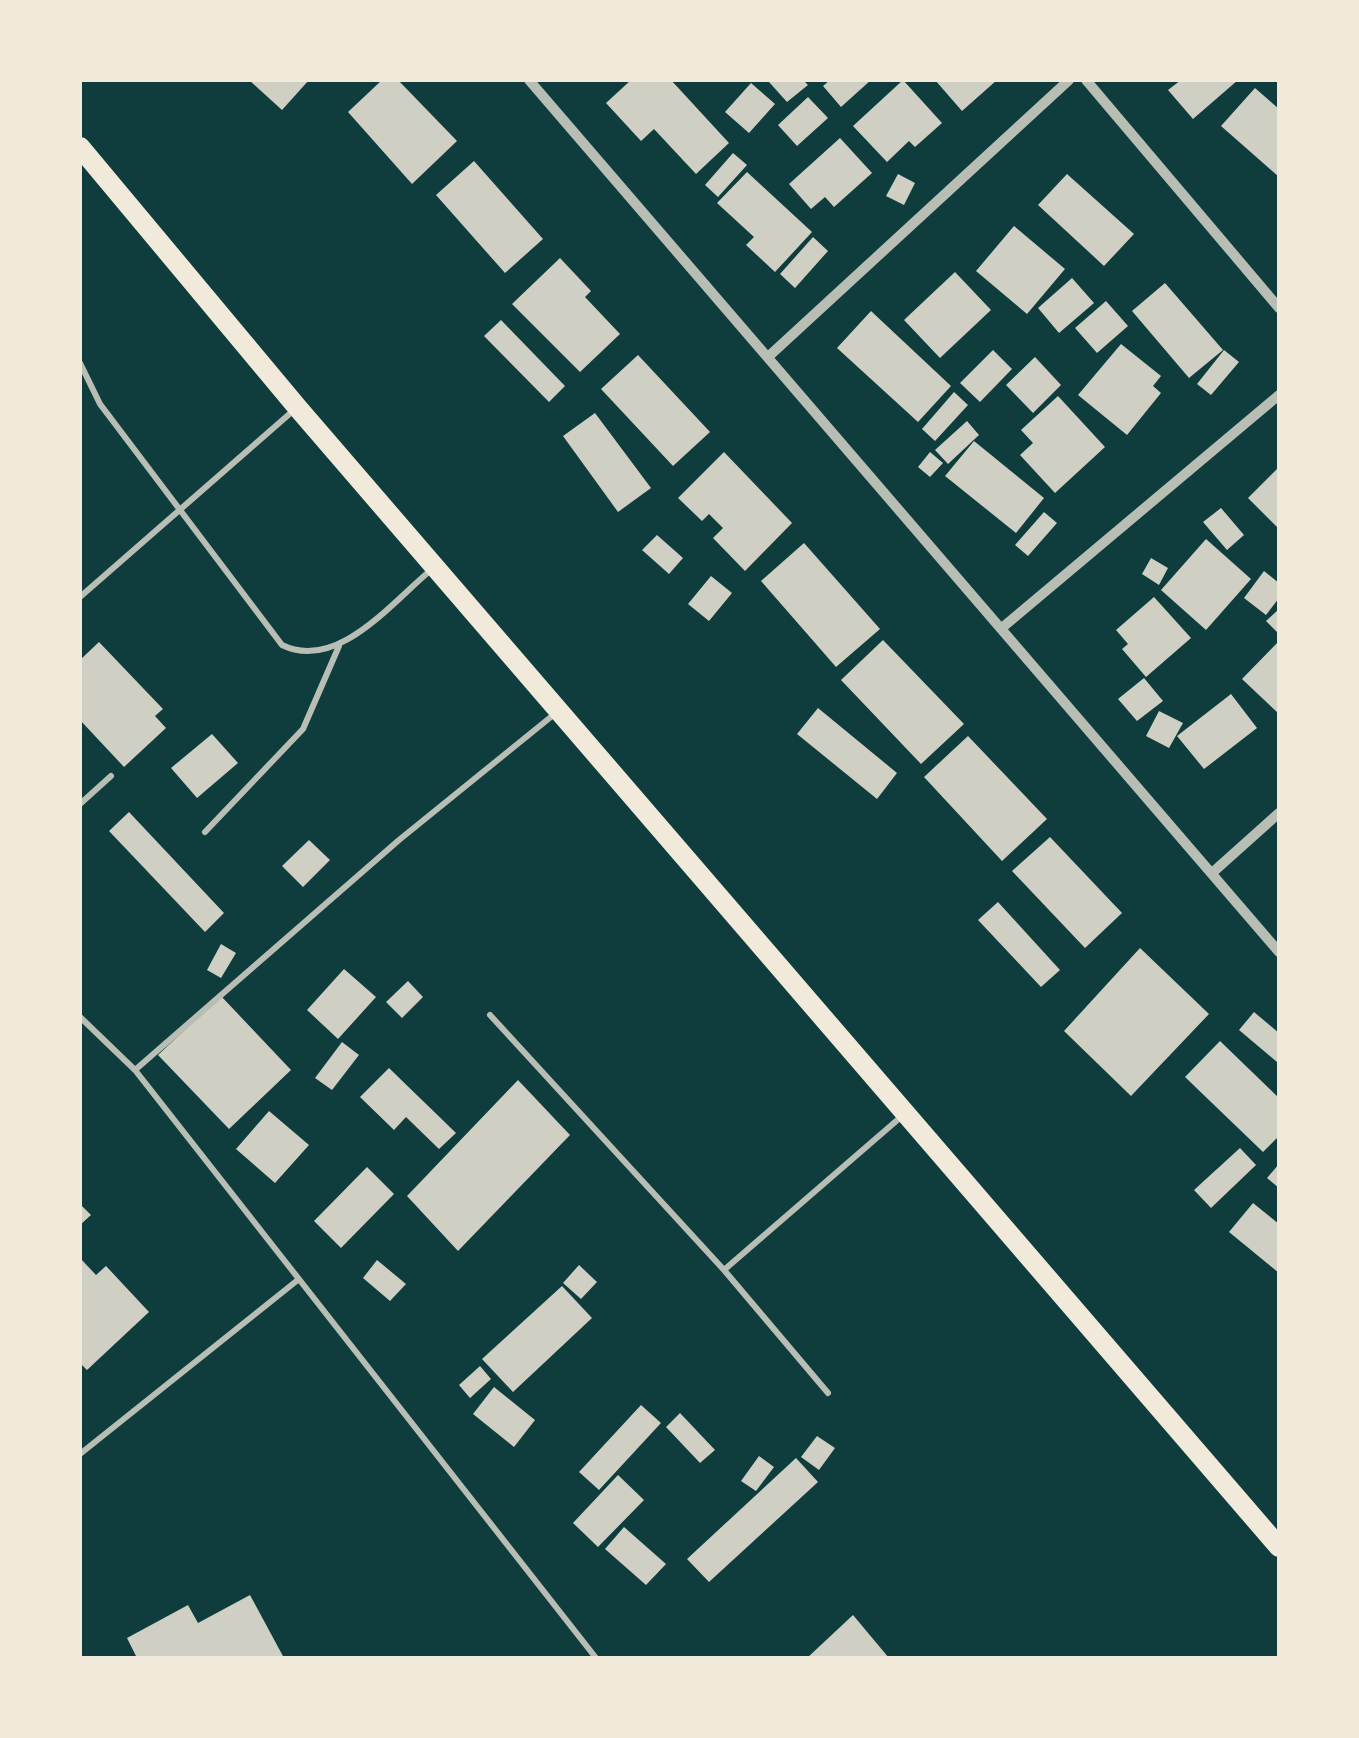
<!DOCTYPE html>
<style>
body{margin:0}
#map{position:relative;width:1359px;height:1738px;overflow:hidden;background:#0f3d3e;font-family:"Work Sans",sans-serif}
canvas{display:block}
.frame{position:absolute;inset:0;border:82px solid #f1e9da;pointer-events:none}
</style>
<div id="map">
<canvas width="1359" height="1738"></canvas>
<div class="frame"></div>
</div>
<script>
const context = document.querySelector('canvas').getContext('2d');
context.lineJoin = 'round';
function fill(path, color) { context.fillStyle = color; context.fill(path, 'evenodd'); }
function trace(path, color, width, dash) { context.strokeStyle = color; context.lineWidth = width; context.lineCap = dash ? 'butt' : 'round'; context.setLineDash(dash || []); context.stroke(path); }
fill(new Path2D(`
 M249 80H309L282 110Z
 M382 80H398L457 141 412 184 348 112Z
 M631 80H671L729 143 696 174 654 129 641 141 606 103Z
 M772 80H803L808 85 787 102 769 82Z
 M830 80H871L841 107 823 86Z
 M903 80 942 123 915 147 909 141 887 162 853 126Z
 M935 80H997L962 111Z
 M1181 80H1238L1193 119 1168 90Z
 M751 83 775 104 749 133 725 112Z
 M1255 88 1279 109V177L1221 126Z
 M808 97 828 118 797 146 778 125Z
 M840 138 872 173 834 207 825 197 811 209 789 184Z
 M733 153 747 165 718 197 705 185Z
 M474 161 543 239 505 273 436 195Z
 M747 172 812 232 775 272 746 245 754 237 717 203Z
 M898 174 915 183 904 205 886 196Z
 M1067 174 1134 234 1104 266 1038 205Z
 M1014 226 1065 269 1027 314 976 271Z
 M813 237 828 251 795 288 780 274Z
 M560 258 591 291 585 297 620 334 580 372 512 304Z
 M955 272 991 310 940 358 904 320Z
 M1072 278 1094 303 1059 333 1038 308Z
 M1165 283 1223 350 1189 378 1132 311Z
 M1106 301 1128 326 1097 353 1075 328Z
 M871 311 951 386 918 422 837 348Z
 M501 320 565 386 549 402 484 336Z
 M1121 344 1161 376 1153 386 1161 393 1127 435 1078 395Z
 M993 350 1012 369 980 402 960 383Z
 M1224 350 1239 362 1211 395 1197 384Z
 M638 355 710 432 673 466 601 389Z
 M1035 357 1061 385 1033 413 1006 385Z
 M954 392 968 405 935 441 922 429Z
 M1058 396 1105 447 1055 493 1020 455 1033 443 1021 430Z
 M595 413 651 488 618 512 563 436Z
 M967 421 979 435 948 464 935 450Z
 M974 441 1044 498 1016 533 945 476Z
 M724 452 792 523 745 571 713 538 723 528 709 514 702 521 678 498Z
 M930 452 943 463 930 477 918 467Z
 M1279 467V529L1248 498Z
 M1221 508 1244 535 1227 550 1203 522Z
 M1044 512 1057 523 1028 556 1015 545Z
 M657 535 683 558 669 574 642 550Z
 M1206 539 1251 579 1206 630 1161 590Z
 M804 543 880 629 836 667 761 581Z
 M1151 558 1168 568 1159 585 1142 574Z
 M1264 571 1279 583V598L1266 615 1244 598Z
 M711 576 732 593 709 621 688 604Z
 M1154 597 1191 638 1146 677 1122 649 1128 644 1116 630Z
 M1279 609V634L1266 621Z
 M883 640 964 724 921 764 841 680Z
 M1279 641V714L1242 679Z
 M99 642 163 709 155 716 166 728 124 767 80 720V660Z
 M1144 678 1163 701 1137 721 1118 699Z
 M1231 694 1257 728 1204 769 1177 736Z
 M818 708 897 773 877 799 797 734Z
 M1159 711 1183 723 1169 748 1146 736Z
 M212 734 238 763 197 798 171 768Z
 M968 736 1047 819 1002 861 924 777Z
 M129 812 224 913 205 932 109 831Z
 M1050 837 1122 913 1085 948 1012 871Z
 M309 840 330 860 303 887 282 866Z
 M998 902 1060 970 1041 987 978 920Z
 M221 944 236 953 221 978 207 970Z
 M1140 948 1209 1014 1131 1096 1064 1031Z
 M344 969 376 997 338 1039 307 1010Z
 M408 981 423 997 402 1018 386 1002Z
 M221 996 291 1070 229 1129 158 1055Z
 M1254 1012 1279 1033 1277 1062 1239 1030Z
 M1220 1041 1279 1098V1136L1263 1152 1185 1077Z
 M342 1042 359 1055 332 1090 315 1078Z
 M389 1068 456 1133 439 1149 406 1117 394 1130 360 1097Z
 M518 1080 570 1135 458 1251 407 1196Z
 M269 1111 309 1145 275 1183 236 1149Z
 M1240 1148 1256 1165 1211 1208 1194 1190Z
 M1279 1164V1188L1267 1178Z
 M367 1167 394 1194 341 1248 314 1221Z
 M1253 1203 1279 1224V1273L1229 1232Z
 M80 1204 91 1215 80 1225Z
 M80 1258 96 1275 106 1266 149 1312 87 1370 80 1363Z
 M377 1260 406 1284 390 1301 363 1278Z
 M579 1265 597 1282 581 1299 563 1283Z
 M562 1286 592 1318 513 1392 482 1359Z
 M480 1366 491 1379 470 1398 459 1385Z
 M494 1387 535 1420 514 1447 473 1414Z
 M641 1405 661 1423 599 1490 579 1472Z
 M680 1413 715 1450 700 1463 666 1427Z
 M817 1436 835 1448 819 1470 801 1457Z
 M759 1456 774 1467 756 1491 741 1481Z
 M796 1458 818 1482 709 1582 687 1559Z
 M618 1475 644 1500 598 1547 573 1523Z
 M624 1527 666 1564 646 1585 605 1549Z
 M250 1595 284 1658H137L127 1638 188 1605 198 1623Z
 M853 1615 889 1658H807Z`), '#cfcfc3');
trace(new Path2D(`
 M80 363 100 404 282 645C337 672 391 603 431 570
 M80 597 294 410
 M80 804 111 776
 M205 832 303 729 339 646
 M490 1015 724 1270 902 1116
 M80 1017 135 1070 596 1658
 M135 1070 399 840 557 712
 M724 1270 828 1393
 M80 1454 299 1279`), '#b8beb3', 6);
trace(new Path2D(`
 M529 80 1279 952
 M1086 80 1279 308
 M768 357 1069 80
 M1003 627 1279 395
 M1212 873 1279 813`), '#b8beb3', 10);
trace(new Path2D(`
 M80 147 297 407 1279 1547`), '#f1e9da', 20);
</script>
